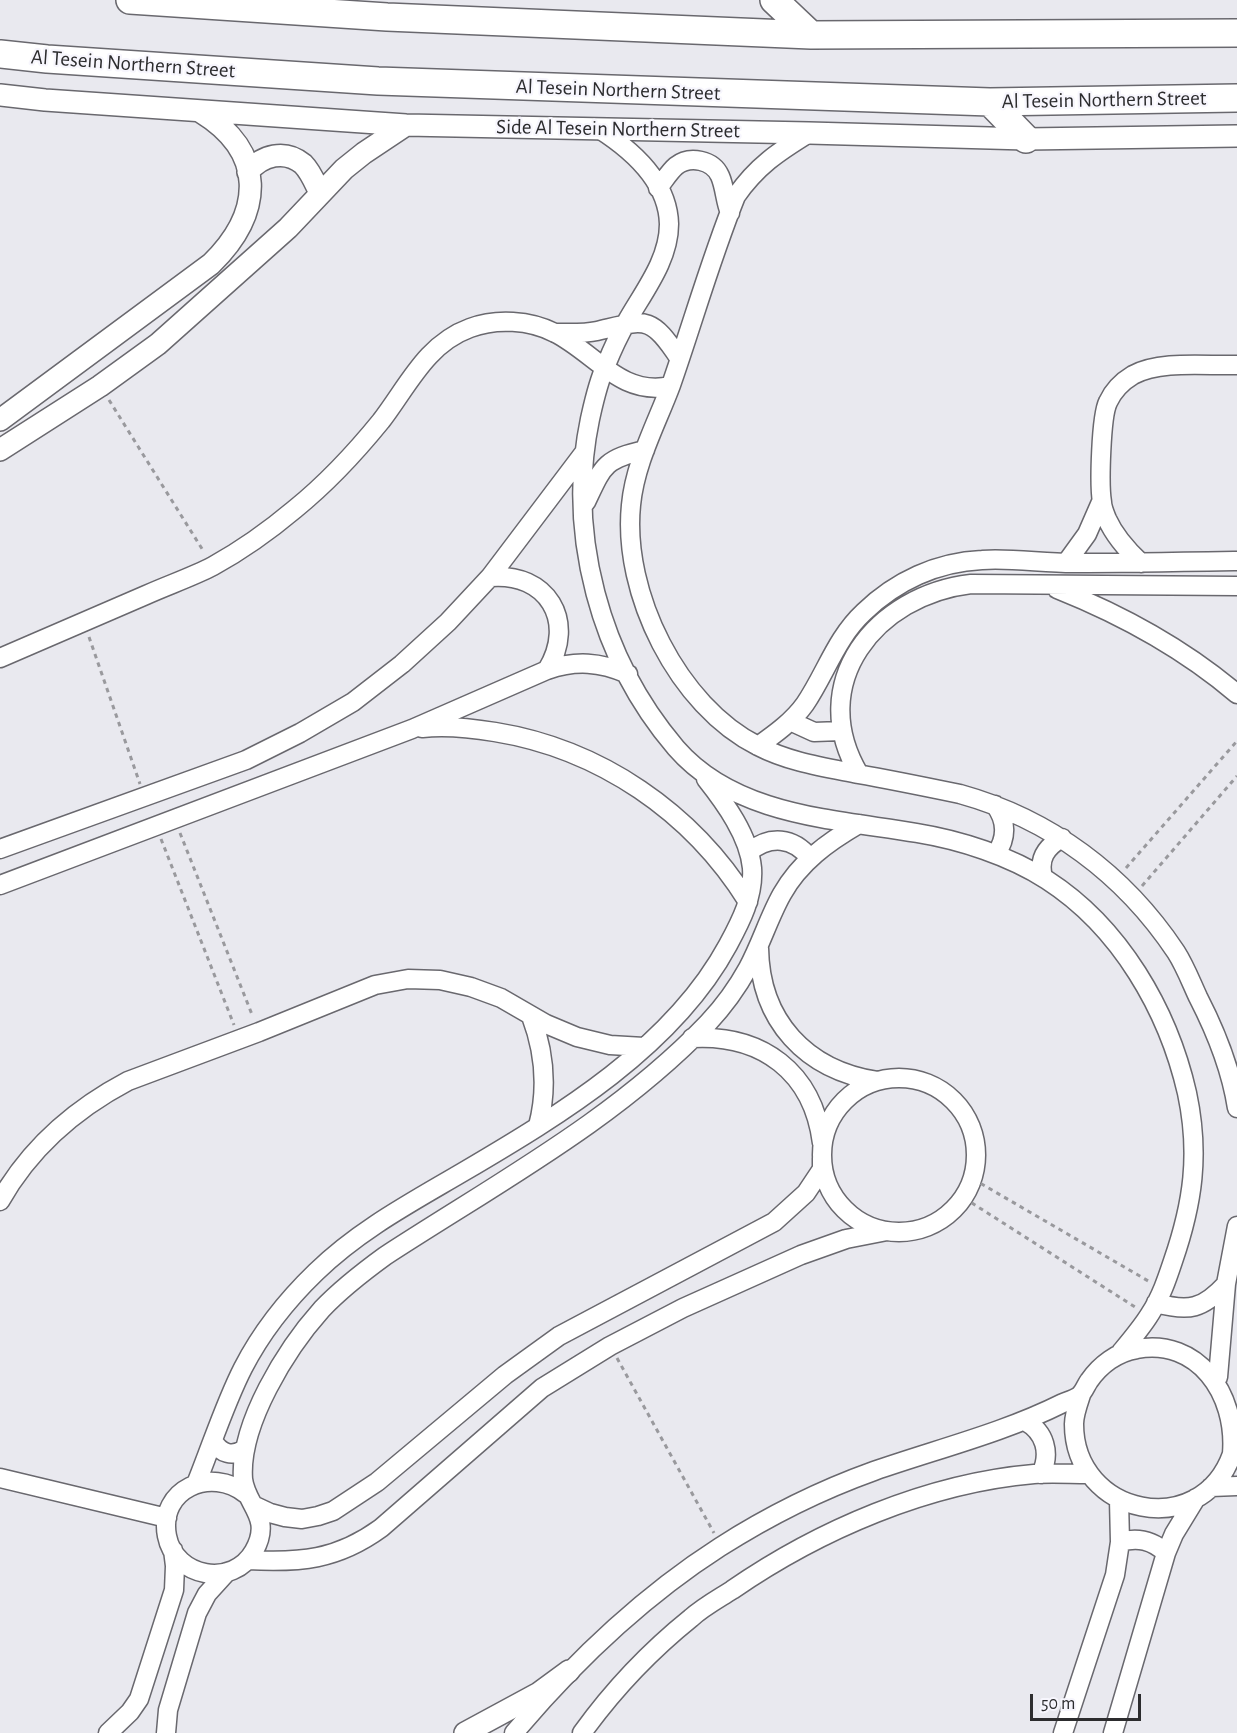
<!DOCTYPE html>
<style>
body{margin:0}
#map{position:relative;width:1237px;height:1733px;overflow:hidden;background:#e9e9ef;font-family:"Alegreya Sans",sans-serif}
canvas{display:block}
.scale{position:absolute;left:1030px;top:1694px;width:111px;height:27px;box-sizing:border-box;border:3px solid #2c2c2e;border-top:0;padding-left:8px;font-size:18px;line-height:21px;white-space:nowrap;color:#2c2c2e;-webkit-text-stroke:4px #f7f6fd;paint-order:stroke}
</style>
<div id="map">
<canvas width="1237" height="1733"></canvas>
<div class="scale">50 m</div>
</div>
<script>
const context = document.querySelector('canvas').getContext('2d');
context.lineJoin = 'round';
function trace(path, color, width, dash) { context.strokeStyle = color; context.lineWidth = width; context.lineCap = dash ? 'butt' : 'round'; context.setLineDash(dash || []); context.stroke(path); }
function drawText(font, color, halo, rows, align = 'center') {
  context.font = font + ' "Alegreya Sans",sans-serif'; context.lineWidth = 4.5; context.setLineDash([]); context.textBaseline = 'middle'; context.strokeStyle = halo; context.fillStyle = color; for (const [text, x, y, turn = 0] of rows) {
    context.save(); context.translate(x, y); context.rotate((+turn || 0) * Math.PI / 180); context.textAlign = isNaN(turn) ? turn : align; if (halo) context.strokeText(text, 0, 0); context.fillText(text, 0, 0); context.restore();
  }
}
const minor = new Path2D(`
 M599 129C632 150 668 182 669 224 669 260 644 291 627 321 619 335 612 350 606 365 598 382 594 401 590 419 566 534 600 659 676 748 735 816 834 819 917 833 960 840 1010 856 1047 880 1120 927 1168 1010 1187 1093 1200 1154 1193 1203 1173 1261 1167 1279 1161 1297 1150 1314 1142 1327 1131 1340 1121 1352
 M809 133C778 152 757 166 736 196 711 258 693 322 671 385 656 425 635 463 631 505 622 593 678 706 758 746 789 762 823 767 858 774 892 780 926 787 960 794 1050 819 1124 874 1176 952 1185 966 1191 982 1198 997 1216 1032 1231 1069 1237 1108
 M658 188C664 181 669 172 676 166 690 155 713 160 720 176 725 187 725 201 730 213
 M555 333C569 333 583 334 597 331 645 320 650 314 679 358
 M586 502C603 466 604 459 645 450
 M1066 563 1087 534 1101 502
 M1141 563C1127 550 1115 537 1107 519 1105 514 1102 507 1102 502 1099 485 1101 416 1108 402 1113 391 1123 381 1133 375 1160 360 1206 366 1237 365
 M490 577C547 572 577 621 547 670
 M1057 589C1122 615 1183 648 1237 694
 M0 658C49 637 98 616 146 595 168 585 192 577 213 566 242 550 270 530 295 509 327 483 355 453 381 421 408 386 426 344 470 328 496 318 530 320 555 333 594 352 621 397 670 386
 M790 721 814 732 841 731
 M422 728C446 725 471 728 495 732 600 749 692 812 748 902
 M758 746C775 734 793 721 805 704 826 673 836 638 864 612 896 581 937 562 982 560 1012 558 1042 563 1073 563 1128 563 1182 562 1237 561
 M859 774C805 683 876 595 971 584L1237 586
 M995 805C1007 821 1007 838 996 854
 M0 849 246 760 300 733 353 702 402 664 448 622 490 577 583 454
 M749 852C770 835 793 837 810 858
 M1043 877C1038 859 1046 847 1062 838
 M0 885 412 729 547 670C576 660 600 662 628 674
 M759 948C760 1021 806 1070 877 1081
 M531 1016C545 1053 548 1088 538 1126
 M692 1038C762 1034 813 1072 822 1143
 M822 1155a77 77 0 1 1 154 0a77 77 0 1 1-154 0Z
 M0 1201C30 1148 75 1109 128 1081L259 1032 375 985 408 979 440 980 471 987 501 998 546 1024 577 1037 610 1045 644 1047
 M1156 1303C1189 1312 1203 1309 1226 1284
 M1218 1377 1226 1284 1237 1226
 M1025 1421C1045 1432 1051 1453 1041 1474
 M213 1441C221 1454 232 1457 245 1449
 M0 1478 167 1518
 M196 1484C211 1447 225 1403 243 1368 261 1333 288 1299 316 1272 359 1230 412 1202 463 1172 560 1115 673 1047 728 945 741 921 754 896 752 868 749 836 725 803 706 779
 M1211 1487 1237 1486
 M246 1494C211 1466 158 1489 167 1536 175 1578 233 1588 254 1551 273 1517 246 1506 243 1479 239 1424 287 1348 322 1309 341 1289 363 1272 385 1256 497 1183 615 1120 708 1023 723 1007 737 988 748 968 761 944 769 917 782 894 800 862 828 842 859 824
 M255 1506 270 1513 285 1517 302 1519 318 1516 333 1511 377 1482 505 1375 559 1336 774 1222 806 1193 822 1169V1158
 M1120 1542C1138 1537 1152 1540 1166 1553
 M247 1560C300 1563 337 1560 381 1528L542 1388 610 1346 683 1308 801 1255 846 1239 887 1231
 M108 1733 130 1712 139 1699 174 1590 175 1566 173 1550
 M166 1733 168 1710 197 1613 207 1594 227 1572
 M514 1733C574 1662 642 1597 720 1547 767 1517 821 1490 874 1471 937 1449 1003 1433 1063 1403 1068 1401 1075 1399 1079 1396 1084 1392 1086 1385 1089 1381 1100 1365 1117 1352 1137 1349 1197 1338 1237 1393 1232 1454 1201 1542 1074 1516 1074 1424 1074 1415 1078 1404 1081 1395
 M582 1733C613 1690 650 1651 691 1618 703 1607 718 1599 732 1590 819 1530 928 1483 1034 1474 1052 1473 1070 1474 1088 1474
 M1063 1733 1115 1575 1120 1542 1119 1500
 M1113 1733 1166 1553 1174 1534 1196 1498`);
const tertiary = new Path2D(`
 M0 95 45 100 406 125 809 133 1026 139 1237 136
 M248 172C262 155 285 149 303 164 311 172 315 183 320 193
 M0 420 211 264C264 212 266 152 201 112
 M0 450 100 386 158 344 288 228 344 169 364 153 406 125
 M465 1733 539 1693 569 1671`);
const primary = new Path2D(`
 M130 0 387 17 811 35 1237 33
 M774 0 811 35
 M0 54 47 59 378 81 990 102 1237 98
 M990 102 1026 139`);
trace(minor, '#69686e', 21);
trace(tertiary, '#69686e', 24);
trace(primary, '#69686e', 30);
trace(new Path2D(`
 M109 400 204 552
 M89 637 140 784
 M180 833 253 1017
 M161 839 234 1025
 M1126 868 1237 741
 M1142 886 1237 776
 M973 1179 1150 1282
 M964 1198 1135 1307
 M617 1358 714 1533`), '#99999d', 3, [4.5, 4.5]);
trace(minor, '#fff', 18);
trace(tertiary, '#fff', 21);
trace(primary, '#fff', 27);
drawText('21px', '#2c2c2e', '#f7f6fd', [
 ["Al Tesein Northern Street",133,64,4],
 ["Al Tesein Northern Street",618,90,2],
 ["Al Tesein Northern Street",1104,100,-1],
 ["Side Al Tesein Northern Street",618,129,1]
]);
</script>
